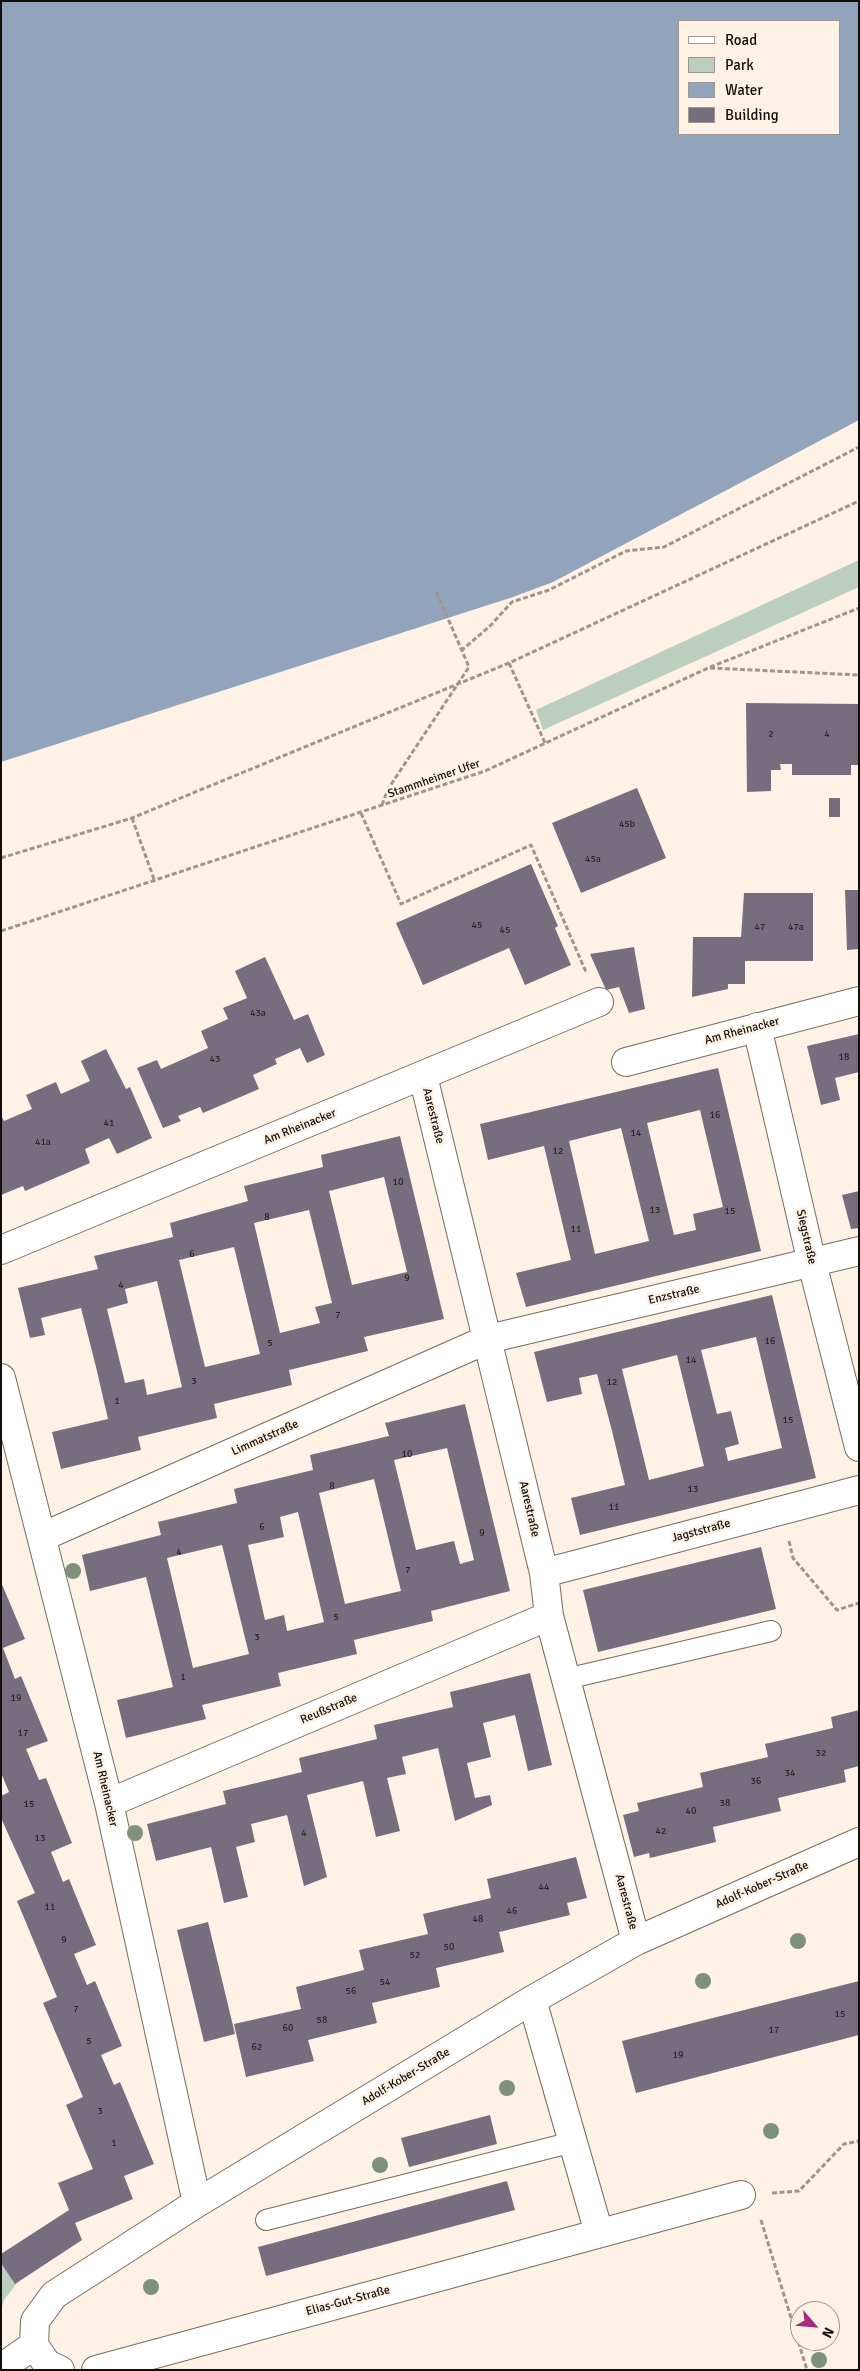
<!DOCTYPE html>
<meta charset="utf-8">
<style>
body{margin:0}
#map{position:relative;width:860px;height:2371px;overflow:hidden;background:#fef1e5;font-family:Signika,sans-serif}
canvas{display:block}
.frame{position:absolute;inset:0;border:2px solid #130e09;pointer-events:none}
.legend{position:absolute;left:678px;top:20px;width:162px;height:115px;box-sizing:border-box;background:#fef1e5;border:1px solid #a0968d;margin:0;padding:6px 9px;list-style:none;font-size:15px;color:#130e09}
.legend li{display:flex;align-items:center;gap:10px;height:25px}
.legend b{width:25px;border:1px solid #a0968d}
.north{position:absolute;left:790px;top:2301px;width:50px;height:50px;box-sizing:border-box;background:#fef1e5;border:1px solid #a0968d;border-radius:50%;rotate:117deg;font-size:14px;font-weight:700;line-height:20px;text-align:center;color:#130e09}
.north::after{content:'';display:block;margin:auto;width:18px;height:22px;background:#a62b80;clip-path:polygon(50% 0,100% 100%,50% 72%,0 100%)}
</style>
<div id="map">
<canvas width="860" height="2371"></canvas>
<div class="frame"></div>
<ul class="legend">
<li><b style="height:6px;background:#fff"></b>Road</li>
<li><b style="height:14px;background:#bbcec0"></b>Park</li>
<li><b style="height:14px;background:#92a4bc"></b>Water</li>
<li><b style="height:14px;background:#766e7e"></b>Building</li>
</ul>
<div class="north">N</div>
</div>
<script>
const context = document.querySelector('canvas').getContext('2d');
context.lineJoin = 'round';
function fill(path, color) { context.fillStyle = color; context.fill(path, 'evenodd'); }
function trace(path, color, width, dash) { context.strokeStyle = color; context.lineWidth = width; context.lineCap = dash ? 'butt' : 'round'; context.setLineDash(dash || []); context.stroke(path); }
function drawText(font, color, halo, rows, align = 'center') {
  context.font = font + ' Signika,sans-serif'; context.lineWidth = 5; context.setLineDash([]); context.textBaseline = 'middle'; context.strokeStyle = halo; context.fillStyle = color; for (const [text, x, y, turn = 0] of rows) {
    context.save(); context.translate(x, y); context.rotate((+turn || 0) * Math.PI / 180); context.textAlign = isNaN(turn) ? turn : align; if (halo) context.strokeText(text, 0, 0); context.fillText(text, 0, 0); context.restore();
  }
}
fill(new Path2D(`
 M859 560V587L543 730 536 710Z
 M1 2259 17 2283 4 2300 1 2310Z`), '#bbcec0');
fill(new Path2D(`
 M1 1H859V420L553 582 513 597 1 762ZM679 21H839V134H679Z`), '#92a4bc');
fill(new Path2D(`
 M746 703 859 704V765H851V775H792V764H780L781 770H771V791L747 792Z
 M637 788 666 858 581 893 552 823Z
 M829 798H840V817H829Z
 M531 864 558 926 555 928 571 965 525 985 509 948 423 985 396 923Z
 M845 890H859V949L847 950Z
 M744 893H813V961H745V984H728V989L692 997 693 937H741Z
 M634 947 645 1009 629 1013 619 987 606 990 590 954Z
 M265 957 294 1020 308 1014 325 1055 307 1063 300 1048 275 1059 277 1064 253 1075 259 1089 203 1113 200 1107 178 1116 181 1121 163 1128 137 1068 157 1060 161 1069 208 1048 201 1031 228 1019 223 1008 247 998 235 971Z
 M859 1034V1072L835 1078 840 1100 821 1105 807 1046Z
 M106 1049 126 1089 130 1087 152 1138 117 1154 109 1138 85 1149 90 1163 25 1191 23 1186 1 1195V1115L4 1121 32 1109 26 1095 56 1082 61 1094 90 1081 81 1061Z
 M718 1068 761 1251 526 1307 516 1273 571 1260 544 1146 488 1160 480 1124ZM700 1110 723 1207 693 1214 696 1230 674 1235 647 1123ZM621 1128 649 1241 595 1254 569 1141Z
 M400 1136 444 1319 364 1337 368 1351 289 1370 292 1385 214 1404 217 1418 138 1437 141 1450 61 1469 52 1432 108 1419 96 1367 81 1308 41 1318 45 1335 30 1338 18 1288 98 1269 94 1256 173 1237 170 1223 248 1201 244 1186 323 1167 321 1155ZM384 1177 407 1272 352 1285 329 1191ZM309 1210 332 1303 315 1307 320 1323 280 1333 254 1223ZM234 1247 260 1354 205 1367 179 1260ZM157 1281 182 1387 147 1395 144 1379 125 1383 107 1309 128 1303 125 1289Z
 M859 1191V1228L851 1229 842 1195Z
 M772 1295 816 1478 580 1535 571 1498 625 1485 612 1431 597 1374 579 1378 582 1394 547 1402 534 1352ZM756 1337 782 1448 728 1461 725 1448 739 1444 731 1411 717 1414 701 1350ZM677 1355 704 1466 649 1480 622 1369Z
 M465 1404 510 1591 431 1611 433 1621 354 1640 357 1654 278 1673 281 1686 202 1705 206 1719 126 1738 117 1700 173 1687 146 1577 90 1591 82 1555 161 1535 158 1522 237 1503 234 1489 313 1470 310 1455 389 1436 385 1423ZM447 1448 474 1560 460 1564 454 1541 416 1550 394 1460ZM374 1479 401 1591 345 1604 319 1493ZM298 1512 324 1622 287 1631 284 1615 265 1620 248 1545 284 1537 280 1517ZM222 1545 249 1654 193 1668 167 1558Z
 M761 1547 776 1609 598 1652 583 1590Z
 M1 1582 25 1639 3 1648 15 1679 21 1676 48 1741 26 1749 39 1780 46 1778 72 1843 51 1852 63 1882 69 1879 96 1945 74 1954 87 1985 95 1981 122 2046 101 2055 114 2085 120 2082 154 2164 124 2176 133 2199 75 2223 82 2240 15 2284 1 2263V2254L69 2210 58 2183 93 2169 66 2105 83 2097 43 2003 57 1997 17 1901 35 1893 1 1818V1796L9 1792 1 1773Z
 M530 1673 552 1765 528 1771 515 1715 483 1723 491 1757 467 1763 475 1798 490 1795 492 1805 455 1821 438 1748 402 1757 406 1774 387 1778 400 1831 376 1837 363 1781 307 1795 327 1877 304 1886 287 1815 251 1824 255 1842 236 1847 248 1897 224 1903 211 1847 156 1861 147 1824 226 1804 223 1791 302 1772 299 1758 377 1739 374 1725 453 1707 450 1692Z
 M859 1710V1766L844 1770 846 1782 778 1798 781 1811 713 1827 716 1842 650 1858 649 1853 634 1857 623 1815 639 1811 637 1803 703 1787 700 1773 768 1757 765 1744 833 1728 831 1717Z
 M576 1857 587 1898 567 1903 570 1915 499 1932 504 1952 436 1968 440 1987 372 2003 377 2023 308 2040 314 2061 246 2077 234 2024 301 2009 296 1987 364 1970 359 1950 428 1934 423 1914 491 1898 487 1879Z
 M208 1922 235 2034 204 2042 177 1930Z
 M859 1981V2035L636 2093 622 2041Z
 M490 2115 497 2144 409 2167 401 2138Z
 M507 2181 515 2210 266 2276 258 2247Z`), '#766e7e');
const service = new Path2D(`
 M566 1679 771 1631
 M266 2220 573 2142`);
const minor = new Path2D(`
 M757 1027 812 1263 859 1447
 M626 1062 859 1001
 M423 1076 544 1573 549 1616 636 1941
 M1 1250 599 1002
 M1 1378 109 1803 197 2203
 M42 1537 488 1339 859 1251
 M544 1573 859 1490
 M109 1803 549 1616
 M532 2000 599 2233
 M34 2345 35 2321 54 2295 197 2203 532 2000 636 1941 859 1842
 M34 2345 47 2364 60 2370
 M1 2368 34 2345
 M96 2370 741 2195`);
trace(service, '#786b5e', 22);
trace(minor, '#786b5e', 30);
trace(new Path2D(`
 M461 651 490 626 512 602 549 590 626 551 664 547 859 447
 M509 663 545 743
 M710 668 859 675
 M382 805 388 789 469 667 436 591
 M361 813 401 904 531 845 586 972
 M132 818 155 882
 M1 858 132 818 509 663 859 501
 M1 931 485 771 708 668 859 608
 M789 1541 793 1558 837 1610 859 1603
 M772 2193 799 2191 844 2144 859 2141
 M761 2220 807 2370`), '#9f958c', 3, [5, 2.5]);
trace(service, '#fff', 20);
trace(minor, '#fff', 28);
context.fillStyle = '#7d917b';
for (const [x, y] of [
 [73,1571],
 [135,1833],
 [798,1941],
 [703,1981],
 [507,2088],
 [771,2131],
 [380,2165],
 [151,2287],
 [819,2360]
]) { context.beginPath(); context.arc(x, y, 8, 0, 2 * Math.PI); context.fill(); }
drawText('10px', '#2c2626', null, [
 ["2",771,734],
 ["4",827,734],
 ["45b",627,824],
 ["45a",593,859],
 ["45",477,925],
 ["47",760,927],
 ["47a",796,927],
 ["45",505,930],
 ["43a",258,1013],
 ["18",844,1057],
 ["43",215,1059],
 ["16",715,1115],
 ["41",109,1123],
 ["14",636,1133],
 ["41a",43,1142],
 ["12",558,1151],
 ["10",398,1182],
 ["13",655,1210],
 ["15",730,1211],
 ["8",267,1217],
 ["11",576,1229],
 ["6",192,1254],
 ["9",407,1278],
 ["4",121,1285],
 ["7",338,1315],
 ["16",770,1341],
 ["5",270,1343],
 ["14",691,1360],
 ["3",194,1381],
 ["12",612,1382],
 ["1",117,1401],
 ["15",788,1420],
 ["10",407,1454],
 ["8",332,1486],
 ["13",693,1489],
 ["11",614,1507],
 ["6",262,1527],
 ["9",482,1533],
 ["4",179,1552],
 ["7",408,1570],
 ["5",336,1617],
 ["3",257,1637],
 ["1",183,1677],
 ["19",16,1698],
 ["17",23,1733],
 ["32",821,1753],
 ["34",790,1773],
 ["36",756,1781],
 ["38",725,1803],
 ["15",29,1804],
 ["40",691,1811],
 ["42",661,1831],
 ["4",304,1833],
 ["13",40,1838],
 ["44",544,1887],
 ["11",50,1907],
 ["46",512,1911],
 ["48",478,1919],
 ["9",64,1940],
 ["50",449,1947],
 ["52",415,1955],
 ["54",385,1982],
 ["56",351,1991],
 ["7",76,2009],
 ["15",840,2014],
 ["58",322,2020],
 ["60",288,2028],
 ["17",774,2030],
 ["5",89,2041],
 ["62",257,2047],
 ["19",678,2055],
 ["3",100,2111],
 ["1",114,2143]
]);
drawText('12px', '#130e09', '#fef1e5', [
 ["Stammheimer Ufer",434,779,-19],
 ["Am Rheinacker",742,1031,-15],
 ["Aarestraße",433,1116,76],
 ["Am Rheinacker",300,1127,-22],
 ["Siegstraße",806,1237,77],
 ["Enzstraße",674,1295,-13],
 ["Limmatstraße",265,1438,-24],
 ["Aarestraße",529,1509,77],
 ["Jagststraße",701,1531,-15],
 ["Reußstraße",329,1709,-23],
 ["Am Rheinacker",105,1789,77],
 ["Adolf-Kober-Straße",762,1885,-24],
 ["Aarestraße",626,1902,75],
 ["Adolf-Kober-Straße",406,2077,-31],
 ["Elias-Gut-Straße",348,2301,-15]
]);
</script>
